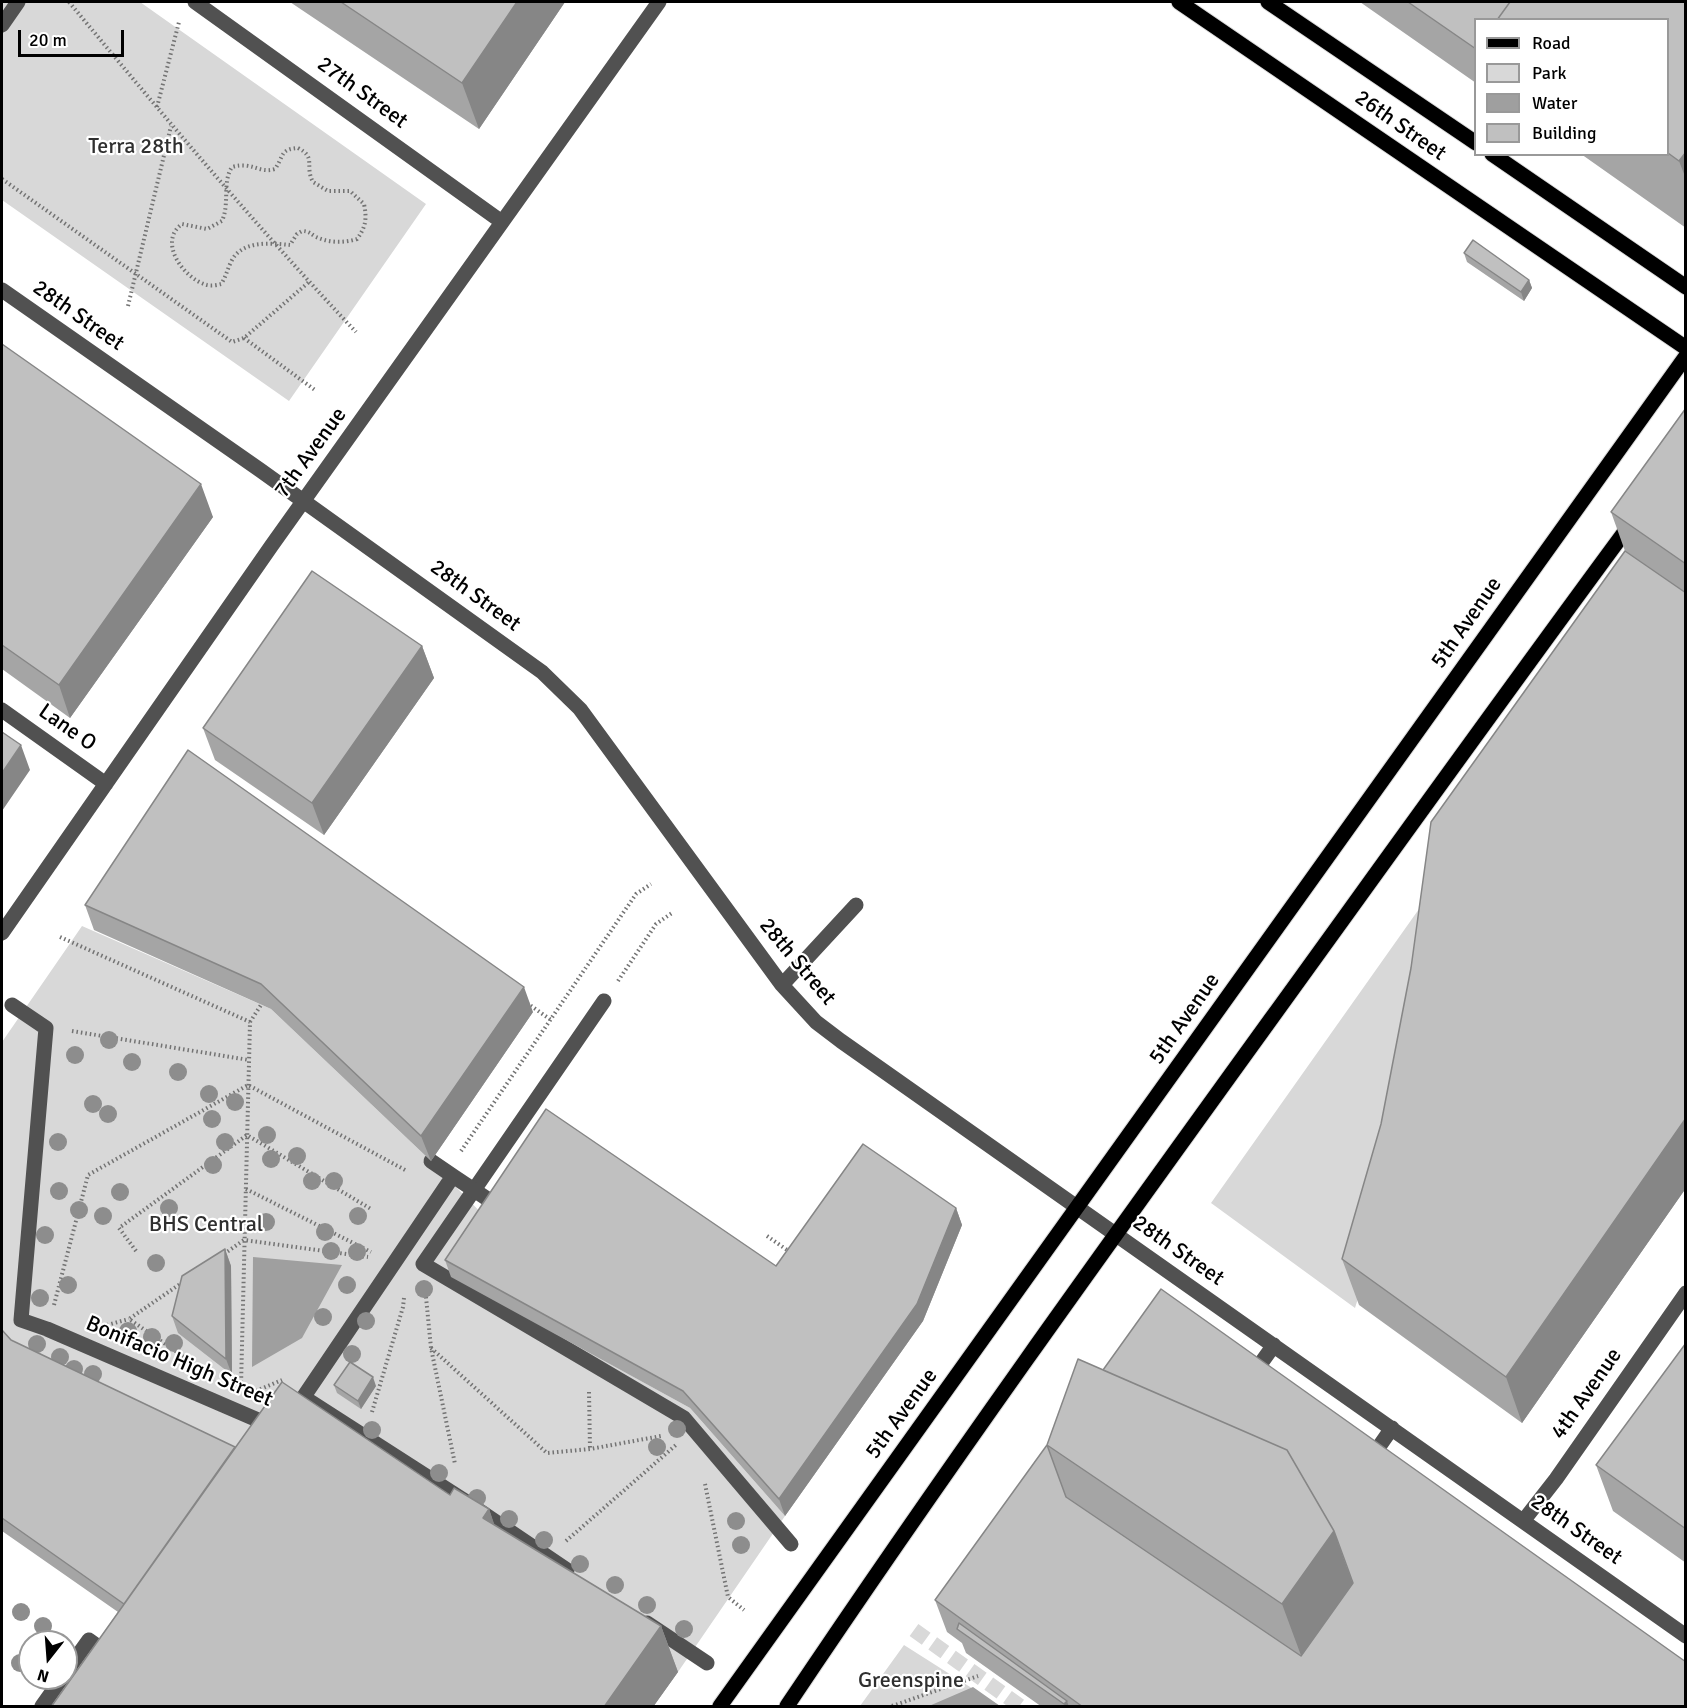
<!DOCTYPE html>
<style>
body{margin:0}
#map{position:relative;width:1687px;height:1708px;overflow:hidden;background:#fff;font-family:Signika,sans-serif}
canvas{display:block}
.frame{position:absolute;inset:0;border:3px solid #000;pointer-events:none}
.legend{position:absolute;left:1474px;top:18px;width:195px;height:138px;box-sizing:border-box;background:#fff;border:2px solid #999;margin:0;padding:8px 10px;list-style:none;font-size:18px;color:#000}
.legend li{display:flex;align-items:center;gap:12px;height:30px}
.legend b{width:30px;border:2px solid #999}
.north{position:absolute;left:18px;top:1630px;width:60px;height:60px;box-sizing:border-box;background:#fff;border:2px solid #999;border-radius:50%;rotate:197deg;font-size:16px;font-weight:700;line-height:24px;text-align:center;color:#000}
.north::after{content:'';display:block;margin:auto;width:21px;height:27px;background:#000;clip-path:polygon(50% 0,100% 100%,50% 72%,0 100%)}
.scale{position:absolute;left:18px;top:30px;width:106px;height:27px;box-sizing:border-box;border:3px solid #000;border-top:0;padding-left:8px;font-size:18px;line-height:21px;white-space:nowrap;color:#000;-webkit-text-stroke:4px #fff;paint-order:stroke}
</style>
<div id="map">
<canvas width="1687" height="1708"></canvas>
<div class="frame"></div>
<ul class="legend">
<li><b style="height:8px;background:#000"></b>Road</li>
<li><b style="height:16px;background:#d8d8d8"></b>Park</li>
<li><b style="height:16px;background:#9f9f9f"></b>Water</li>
<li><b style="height:16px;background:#c0c0c0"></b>Building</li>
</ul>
<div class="north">N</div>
<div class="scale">20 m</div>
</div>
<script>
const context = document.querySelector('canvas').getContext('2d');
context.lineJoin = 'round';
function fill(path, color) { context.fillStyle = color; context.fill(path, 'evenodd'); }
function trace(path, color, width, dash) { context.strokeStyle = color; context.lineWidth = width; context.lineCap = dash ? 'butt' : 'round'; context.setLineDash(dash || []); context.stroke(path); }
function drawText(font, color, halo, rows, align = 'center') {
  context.font = font + ' Signika,sans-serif'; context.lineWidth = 4.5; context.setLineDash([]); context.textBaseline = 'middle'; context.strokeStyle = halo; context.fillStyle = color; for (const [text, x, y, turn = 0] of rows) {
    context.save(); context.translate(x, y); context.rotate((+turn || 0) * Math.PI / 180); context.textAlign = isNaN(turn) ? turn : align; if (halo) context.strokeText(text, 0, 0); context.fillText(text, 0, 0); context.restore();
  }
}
fill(new Path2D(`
 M2 2H140L426 204 289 401 2 200Z
 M1448 868 1398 1170 1355 1308 1211 1203Z
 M82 926 271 1009 431 1161 488 1220 452 1277 690 1408 785 1516 678 1672 500 1564 242 1464 2 1340V1042Z
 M904 1645 1000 1706H860Z`), '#d8d8d8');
fill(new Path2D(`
 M253 1257 342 1265 302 1338 252 1367Z
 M973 1687 1000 1706H929Z`), '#9f9f9f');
trace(new Path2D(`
 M914 1630 1020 1706`), '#d9d9d9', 15, [15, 8]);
const major = new Path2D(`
 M1179 2 1686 348
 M1268 2 1476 143
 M1492 154 1686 287
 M720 1706 1686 356
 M787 1706C943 1473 1107 1246 1271 1019 1391 853 1510 687 1632 522`);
trace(major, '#dbdbdb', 17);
trace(new Path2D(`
 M69 2C162 114 256 226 356 332
 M157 107 179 22
 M298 148C317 158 304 165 313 182L328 191H350L364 204C367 218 366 227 357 239 344 243 329 243 316 237 311 234 309 231 302 231L297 234 290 245C270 243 241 240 231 262 227 270 226 277 221 284 217 285 212 286 207 285 184 279 157 242 182 224L207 229 222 221C230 203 222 182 232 167 253 161 258 174 275 169 284 156 280 149 298 148Z
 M2 179 232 342 244 338 309 282
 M128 306 171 126
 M244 338 315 390
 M60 937 250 1022 241 1386
 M618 981 656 924 672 913
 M527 1003 551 1020
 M250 1022 261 1005
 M72 1031 249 1060
 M461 1151 636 894 651 884
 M246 1189 371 1252
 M767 1236 790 1252
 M136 1251 119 1228 247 1135 371 1209
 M224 1254 244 1240 368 1257
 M183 1282 129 1319 187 1359
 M426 1297 431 1348 455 1464
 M54 1305 88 1175 248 1085 407 1171
 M107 1325 129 1319
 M431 1348 547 1453 590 1449 661 1436
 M256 1391 282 1380
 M589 1392 590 1449
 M372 1412 403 1307 404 1298
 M705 1484 728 1597 744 1610
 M566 1541 676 1445
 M892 1706 978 1676`), '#737373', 4, [1.5, 3]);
trace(new Path2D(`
 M195 2 502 222
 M2 25 18 2
 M2 290 260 470 542 672 580 709 782 985 816 1022 841 1041 1686 1636
 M2 710 106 784
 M2 933 272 545 659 2
 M782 985 856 905
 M604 1001 423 1264 684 1418 791 1544
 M12 1005 46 1028 21 1320 47 1329 274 1427
 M1251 1377 1274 1345
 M297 1412 308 1400 462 1499 567 1570
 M1369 1461 1392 1428
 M1524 1520 1556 1479 1686 1293
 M647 1623 707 1663
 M66 1672 89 1640 110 1655
 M42 1706 62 1678`), '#515151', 15);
trace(major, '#000', 15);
trace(new Path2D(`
 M453 1176 498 1206
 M292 1414 453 1176 431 1161`), '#515151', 15);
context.fillStyle = '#8d8d8d';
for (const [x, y] of [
 [109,1040],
 [75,1055],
 [132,1062],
 [178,1072],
 [209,1094],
 [235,1102],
 [93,1104],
 [108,1114],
 [212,1119],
 [267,1135],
 [58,1142],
 [225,1142],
 [297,1156],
 [271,1159],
 [213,1165],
 [312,1181],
 [334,1181],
 [59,1191],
 [120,1192],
 [169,1208],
 [79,1210],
 [103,1216],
 [358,1216],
 [266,1222],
 [325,1232],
 [45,1235],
 [331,1251],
 [357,1252],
 [156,1263],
 [68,1285],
 [347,1285],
 [424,1289],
 [40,1298],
 [323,1317],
 [366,1321],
 [128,1331],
 [152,1337],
 [174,1343],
 [37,1344],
 [352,1354],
 [60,1357],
 [74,1369],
 [93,1374],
 [677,1429],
 [372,1430],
 [657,1447],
 [439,1473],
 [477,1498],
 [509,1519],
 [736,1521],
 [544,1540],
 [741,1545],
 [580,1564],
 [615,1585],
 [647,1605],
 [21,1612],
 [43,1626],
 [684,1629],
 [20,1663]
]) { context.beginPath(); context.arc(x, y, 9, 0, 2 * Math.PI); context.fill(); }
fill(new Path2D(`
 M290 2H565L479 129Z
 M1360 2H1686V228L1581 154H1668V20H1476V83Z
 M1464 253 1529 280 1532 288 1524 301 1467 262Z
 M2 344 213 517 70 718 2 669Z
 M1686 408V1188L1522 1423 1359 1305 1342 1259 1625 551 1611 512Z
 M422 646 434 678 324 835 215 760 203 728Z
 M85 905 533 1012 431 1161 271 1009 94 930Z
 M956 1208 962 1225 923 1321 785 1516 690 1408 451 1277 445 1260 776 1266Z
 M225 1249 231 1266 232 1375 178 1333 172 1316Z
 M2 1330 11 1340 235 1447 450 1495 489 1509 494 1525 661 1626 678 1672 653 1707H51L118 1612 2 1531Z
 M1686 1343V1563L1613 1511 1596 1465Z
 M334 1385 376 1386 361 1409 337 1393Z
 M1047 1445 1686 1707H1042L966 1653 962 1643 947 1632 935 1600Z`), '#a5a5a5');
fill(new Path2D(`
 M517 2H565L479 129 462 83Z
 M1686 152V179L1679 161Z
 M1529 280 1532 288 1524 301 1521 292Z
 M201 484 213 517 70 718 59 685Z
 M422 646 434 678 324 835 312 803Z
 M21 745 30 770 2 811V773Z
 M524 987 533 1012 431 1161 421 1136Z
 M1686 1118V1188L1522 1423 1506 1377Z
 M956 1208 962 1225 923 1321 785 1516 779 1499Z
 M225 1249 231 1266 232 1375 226 1359Z
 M373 1377 376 1386 361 1409 358 1401Z
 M489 1509 505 1555 483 1518Z
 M1334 1531 1364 1615 1313 1688 1282 1604Z
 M661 1626 678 1672 653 1707H604Z
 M1067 1701 1069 1707H1065L1064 1704Z`), '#868686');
const building = new Path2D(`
 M341 2H517L462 83Z
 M1408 2H1510L1497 20H1476V49Z
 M1510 2H1686V152L1679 161 1668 153V20H1497Z
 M1473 240 1529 280 1521 292 1464 253Z
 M2 344 201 484 59 685 2 645Z
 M1686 408V564L1611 512Z
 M1625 551 1686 593V1118L1506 1377 1342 1259 1381 1124 1411 968 1431 822Z
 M312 571 422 646 312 803 203 728Z
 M2 732 21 745 2 773Z
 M188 750 524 987 421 1136 261 984 85 905Z
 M546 1109 776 1266 863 1144 956 1208 917 1304 779 1499 683 1391 445 1260Z
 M225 1249 226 1359 172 1316 182 1276Z
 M1161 1289 1686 1662V1707H1083L935 1600 1047 1445 1066 1497 1301 1656 1353 1583 1334 1531 1287 1450 1103 1370Z
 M2 1330 11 1340 235 1447 124 1604 2 1518Z
 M1686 1343V1529L1596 1465Z
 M1078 1359 1287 1450 1334 1531 1282 1604 1047 1445Z
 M350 1362 373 1377 358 1401 334 1385Z
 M282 1382 450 1495 454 1488 489 1509 483 1518 661 1626 604 1707H51Z
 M959 1623 1067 1701 1064 1704 957 1629Z`);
fill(building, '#c0c0c0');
trace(building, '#868686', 1.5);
drawText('22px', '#000', '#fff', [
 ["27th Street",362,93,36],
 ["26th Street",1400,126,35],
 ["28th Street",78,316,35],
 ["7th Avenue",311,453,-54],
 ["28th Street",475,596,36],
 ["5th Avenue",1467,623,-55],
 ["Lane O",67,728,35],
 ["28th Street",797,962,50],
 ["5th Avenue",1185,1019,-55],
 ["28th Street",1178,1251,35],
 ["Bonifacio High Street",179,1362,23],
 ["4th Avenue",1587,1394,-55],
 ["5th Avenue",902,1414,-54],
 ["28th Street",1576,1530,35]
]);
drawText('22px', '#2f2f2f', '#fff', [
 ["Terra 28th",136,147],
 ["BHS Central",206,1225],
 ["Greenspine",911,1681]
]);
</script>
